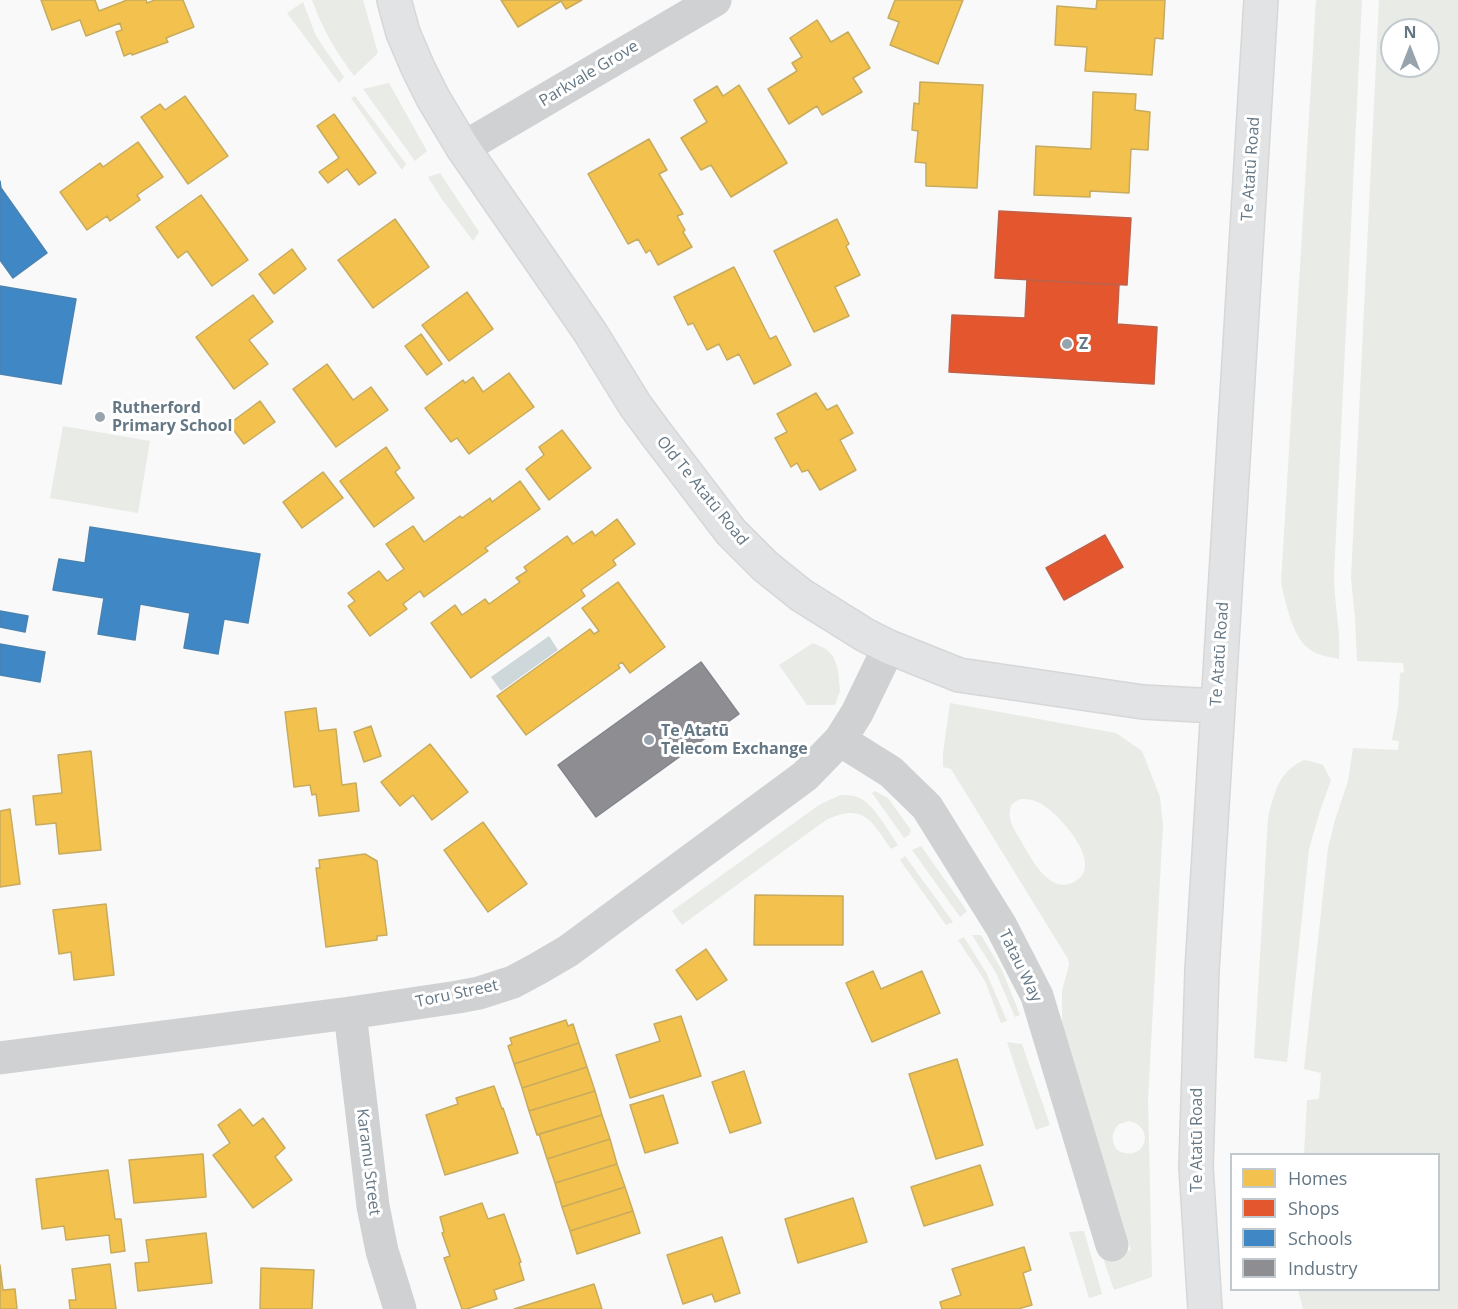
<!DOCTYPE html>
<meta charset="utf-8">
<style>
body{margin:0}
#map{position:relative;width:1458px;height:1309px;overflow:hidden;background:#f9f9f9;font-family:"Open Sans",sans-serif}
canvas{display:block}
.legend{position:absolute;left:1230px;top:1153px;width:210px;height:138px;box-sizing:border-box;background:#fff;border:2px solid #c1c9ce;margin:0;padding:8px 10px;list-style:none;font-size:18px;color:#647784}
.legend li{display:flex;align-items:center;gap:12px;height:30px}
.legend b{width:30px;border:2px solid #c1c9ce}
.north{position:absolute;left:1380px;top:18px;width:60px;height:60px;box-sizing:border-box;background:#fff;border:2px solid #c1c9ce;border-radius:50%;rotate:0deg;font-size:16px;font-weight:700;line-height:24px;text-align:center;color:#647784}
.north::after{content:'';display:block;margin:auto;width:21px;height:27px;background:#98a4ad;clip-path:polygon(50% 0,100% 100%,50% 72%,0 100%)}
</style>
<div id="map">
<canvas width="1458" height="1309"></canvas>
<ul class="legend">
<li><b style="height:16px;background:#f2c14e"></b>Homes</li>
<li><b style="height:16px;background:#e4572e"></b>Shops</li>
<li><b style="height:16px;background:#3f88c5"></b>Schools</li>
<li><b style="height:16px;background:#8d8d92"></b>Industry</li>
</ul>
<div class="north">N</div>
</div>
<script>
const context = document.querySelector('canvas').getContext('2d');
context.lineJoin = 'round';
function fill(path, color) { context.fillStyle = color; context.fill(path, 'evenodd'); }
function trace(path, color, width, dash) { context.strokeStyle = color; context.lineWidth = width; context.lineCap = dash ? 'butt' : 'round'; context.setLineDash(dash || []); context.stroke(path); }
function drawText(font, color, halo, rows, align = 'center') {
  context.font = font + ' "Open Sans",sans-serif'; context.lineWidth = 6; context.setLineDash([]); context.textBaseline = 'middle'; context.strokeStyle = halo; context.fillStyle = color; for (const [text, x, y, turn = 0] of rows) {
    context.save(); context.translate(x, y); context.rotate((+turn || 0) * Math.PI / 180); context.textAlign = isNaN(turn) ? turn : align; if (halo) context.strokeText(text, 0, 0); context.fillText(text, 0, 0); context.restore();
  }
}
fill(new Path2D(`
 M312 0H363L378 53 354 76C335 50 323 30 312 0Z
 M1316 0H1362L1334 575C1334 604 1341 630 1339 659 1329 657 1316 655 1308 648 1293 637 1285 601 1281 583Z
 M1379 0H1458V1309H1303L1298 1290H1438V1154H1304L1307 1100 1319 1099 1321 1073 1304 1069 1328 848 1335 820 1348 781 1353 748 1398 750 1399 741 1392 740 1398 708 1400 673 1404 672 1403 663 1357 661 1355 618 1351 578ZM1392 30H1428V66H1392Z
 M303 2 316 36 344 77 339 83 287 13Z
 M389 83 427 151 415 161 363 89Z
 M355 96 406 164 402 170 351 98Z
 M440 173 479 232 473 241 441 198 428 177Z
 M63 426 150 441 138 513 50 498Z
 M813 643 826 649 833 656 838 669 840 691 835 705H807L779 665Z
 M950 703 1116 733 1142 751 1160 797 1163 825 1148 1099 1152 1277 1114 1290 1103 1258 1131 1250 1062 1026V991L1069 965 1068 959 951 769 943 767V753ZM1021 799C1029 799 1036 800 1043 805 1061 816 1106 866 1074 882 1049 895 1031 858 1021 841 1016 832 1008 822 1010 811 1010 804 1015 801 1021 799ZM1129 1121C1157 1127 1145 1165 1117 1150 1111 1140 1111 1133 1119 1124Z
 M1304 760 1314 762 1323 765 1331 780 1320 811 1309 849 1287 1062 1254 1058 1268 818C1274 793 1279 771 1304 760Z
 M875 791 888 798 911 830 909 835 904 838 872 793Z
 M840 795C847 795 856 795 863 800 875 807 889 832 898 845L891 849C872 821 863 802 826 820L682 925 672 911 819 805Z
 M921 846 967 911 960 917 912 850Z
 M905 856 953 922 946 925 900 860Z
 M972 935H981L1002 970 1020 1015 1015 1017 996 973Z
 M964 937 987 974 1007 1021 1001 1023 985 981 958 940Z
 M1007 1042 1022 1044 1050 1125 1036 1130Z
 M1084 1231 1102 1294 1089 1298 1069 1232Z`), '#e8ebe6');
fill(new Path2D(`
 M549 636 558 650 501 691 491 677Z`), '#ced7da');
const homes = new Path2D(`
 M41 0H95L99 11 127 0H146L147 3 155 0H183L194 27 166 38 168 42 132 55 131 53 124 56 116 32 122 30 120 23 86 36 80 20 52 30Z
 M501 0H582L566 9 561 1 518 27Z
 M895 0H963L938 64 890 45 899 22 888 18Z
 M1097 0H1165L1163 39 1155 38 1152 75 1085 71 1087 47 1055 45 1057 6 1096 9Z
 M817 20 831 42 848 32 870 68 853 78 862 92 822 115 817 106 789 124 768 89 797 71 792 63 802 57 790 38Z
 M920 82 983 85 977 188 926 186V163L915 162 918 131 912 130 914 103 919 104Z
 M739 85 787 163 731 197 711 165 701 170 681 138 707 122 694 100 717 86 723 96Z
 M1093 92 1136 94 1135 110 1150 112 1148 150 1131 149 1129 193 1090 191V197L1034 195 1036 146 1091 149Z
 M185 96 228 156 188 184 141 117 160 104 165 110Z
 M334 114 376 173 359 185 347 169 328 183 319 172 339 158 317 126Z
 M649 139 667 170 659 174 683 214 677 216 685 230 683 232 692 247 658 265 650 250 646 253 638 239 628 244 588 174Z
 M138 142 163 177 137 195 140 200 110 221 107 216 87 230 60 192 100 163 103 167Z
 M201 195 248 260 212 286 187 251 178 258 156 227Z
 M395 219 429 267 373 308 338 260Z
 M837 219 849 244 846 246 860 275 835 287 849 316 814 332 774 251Z
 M292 249 306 269 274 294 259 274Z
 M734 267 770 339 776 336 791 365 754 384 739 354 727 360 719 344 707 350 693 323 688 325 674 297Z
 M467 292 493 329 449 361 422 325Z
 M253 295 273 322 249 340 268 364 234 389 196 337Z
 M421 334 442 364 427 375 405 346Z
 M327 364 353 400 371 387 388 410 336 447 293 389Z
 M509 373 534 407 469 454 457 438 451 442 425 408 463 380 465 383 473 377 483 392Z
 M816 393 827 410 837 405 853 433 840 440 856 470 820 490 808 470 802 472 797 463 791 467 775 438 787 432 777 414Z
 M260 401 275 422 244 444 229 424Z
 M562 430 591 468 549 500 526 469 544 455 539 447Z
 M386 447 400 468 395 472 414 498 374 527 340 481Z
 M323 472 343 498 302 528 283 502Z
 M520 481 540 509 485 548 488 551 424 597 420 591 403 604 407 609 370 636 348 606 355 601 348 593 379 571 387 581 404 569 386 544 413 526 424 542 460 516 462 518 490 498 492 502Z
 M617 519 635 544 613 560 616 565 581 590 585 596 471 678 431 623 455 605 462 615 485 599 489 604 520 582 516 578 527 571 524 567 567 536 573 544 592 531 595 536Z
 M618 582 665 647 630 673 622 662 618 665 620 668 526 735 497 696 590 629 594 634 599 631 582 608Z
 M316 708 319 731 336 729 342 785 356 783 359 811 319 816 316 794 312 795 310 785 294 787 285 712Z
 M371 726 381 756 364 762 354 732Z
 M430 744 468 792 432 820 413 795 400 806 381 782Z
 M91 751 101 850 59 854 56 823 36 825 33 796 62 793 58 755Z
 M10 809 20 884 0 887V811Z
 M483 822 527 884 488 912 444 850Z
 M365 854 377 861 387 935 377 936V940L326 947 316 868H320L319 860Z
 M755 895 843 896V945H754Z
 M106 904 114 975 74 980 71 952 59 954 53 910Z
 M706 949 727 980 697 1000 676 970Z
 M873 971 881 989 922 971 940 1013 872 1042 846 983Z
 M681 1016 701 1076 630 1098 616 1055 660 1041 654 1024Z
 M566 1020 568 1026 573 1024 579 1043 514 1064 508 1046 512 1044 510 1038Z
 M579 1043 587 1067 522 1088 514 1064Z
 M957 1059 983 1145 936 1159 909 1074Z
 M587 1067 595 1091 529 1111 522 1088Z
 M744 1071 761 1123 730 1133 712 1082Z
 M494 1086 502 1109 503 1108 518 1153 445 1175 426 1115 458 1104 456 1098Z
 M595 1091 602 1115 537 1135 529 1111Z
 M663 1095 678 1143 645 1153 630 1105Z
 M240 1109 253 1126 263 1118 285 1148 275 1157 292 1180 253 1208 213 1155 230 1143 218 1125Z
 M602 1115 610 1139 547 1159 539 1134Z
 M610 1139 617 1164 555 1183 547 1159Z
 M203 1154 206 1197 134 1203 129 1160Z
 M617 1164 625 1187 562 1207 555 1183Z
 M980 1165 993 1205 924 1226 911 1187Z
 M108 1170 115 1219H121L125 1251 111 1253 109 1235 66 1240 64 1226 42 1229 36 1179Z
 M625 1187 633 1211 570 1231 562 1207Z
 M853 1198 867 1242 798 1263 785 1219Z
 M482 1203 488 1219 504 1214 521 1262 519 1263 524 1280 494 1290 497 1299 467 1309H462L444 1258 450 1256 442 1233 444 1232 440 1217Z
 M633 1211 640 1233 577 1254 570 1231Z
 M206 1233 212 1283 138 1291 135 1263 149 1262 146 1240Z
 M722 1237 740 1293 715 1302 712 1294 683 1304 667 1255Z
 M1024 1247 1031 1270 1023 1273 1032 1305 1018 1309H942L940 1302 961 1295 952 1269Z
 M110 1264 116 1309H70L69 1300H76L72 1269Z
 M0 1265 3 1290 15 1289 17 1309H0Z
 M261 1268 314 1270 312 1309H260Z
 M594 1284 602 1309H514Z`);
fill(homes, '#f2c14e');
trace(homes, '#c7ab5e', 1.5);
const shops = new Path2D(`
 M999 211 1131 218 1127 285 995 278Z
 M1027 280 1119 285 1117 324 1157 327 1154 384 949 372 952 315 1025 318Z
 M1105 535 1123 567 1064 600 1046 568Z`);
fill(shops, '#e4572e');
trace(shops, '#be6148', 1.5);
const schools = new Path2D(`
 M0 181 1 188 47 253 13 278 0 260Z
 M0 286 76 299 61 384 0 374Z
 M90 527 260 554 248 623 224 619 218 654 184 648 190 613 140 604 135 640 98 634 104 598 53 590 59 559 85 563Z
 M0 611 28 616 25 632 0 627Z
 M0 644 45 652 40 682 0 675Z`);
fill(schools, '#3f88c5');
trace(schools, '#4a83b2', 1.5);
const industry = new Path2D(`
 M701 662 739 714 596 817 558 765Z`);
fill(industry, '#8d8d92');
trace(industry, '#81868e', 1.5);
const secondary = new Path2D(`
 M394 0 403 33 418 68 433 98 463 148 590 332 635 405 657 435 731 532 765 566 801 595 865 635 889 647 959 675 1143 702 1217 706
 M1205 1309 1196 1167 1202 970 1261 0`);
trace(secondary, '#d6d7d8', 36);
trace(new Path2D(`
 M463 148 715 0
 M840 740 891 772 927 807 1001 926 1037 996 1112 1245
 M350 1013 373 1206 382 1251 400 1309
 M0 1058 350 1013 458 997 479 993 513 982 539 968 568 951 805 776 840 740 857 713 889 647`), '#cfd1d2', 33);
trace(secondary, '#e2e3e4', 33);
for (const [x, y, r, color] of [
 [1067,344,6,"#98a4ad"],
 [100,417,6,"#98a4ad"],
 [649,740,6,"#98a4ad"]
]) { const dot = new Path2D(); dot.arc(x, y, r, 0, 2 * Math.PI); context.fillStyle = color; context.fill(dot); trace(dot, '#fff', 2); }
drawText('16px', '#647784', '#fff', [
 ["Parkvale Grove",589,74,-31],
 ["Te Atatū Road",1251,169,-86],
 ["Old Te Atatū Road",702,491,51],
 ["Te Atatū Road",1220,654,-86],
 ["Tatau Way",1020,966,64],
 ["Toru Street",457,994,-12],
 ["Te Atatū Road",1197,1140,-90],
 ["Karamu Street",368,1162,83]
]);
drawText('bold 16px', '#647784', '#fff', [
 ["Z",1079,344],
 ["Rutherford",112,408],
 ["Primary School",112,426],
 ["Te Atatū",661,731],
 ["Telecom Exchange",661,749]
], 'left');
</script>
